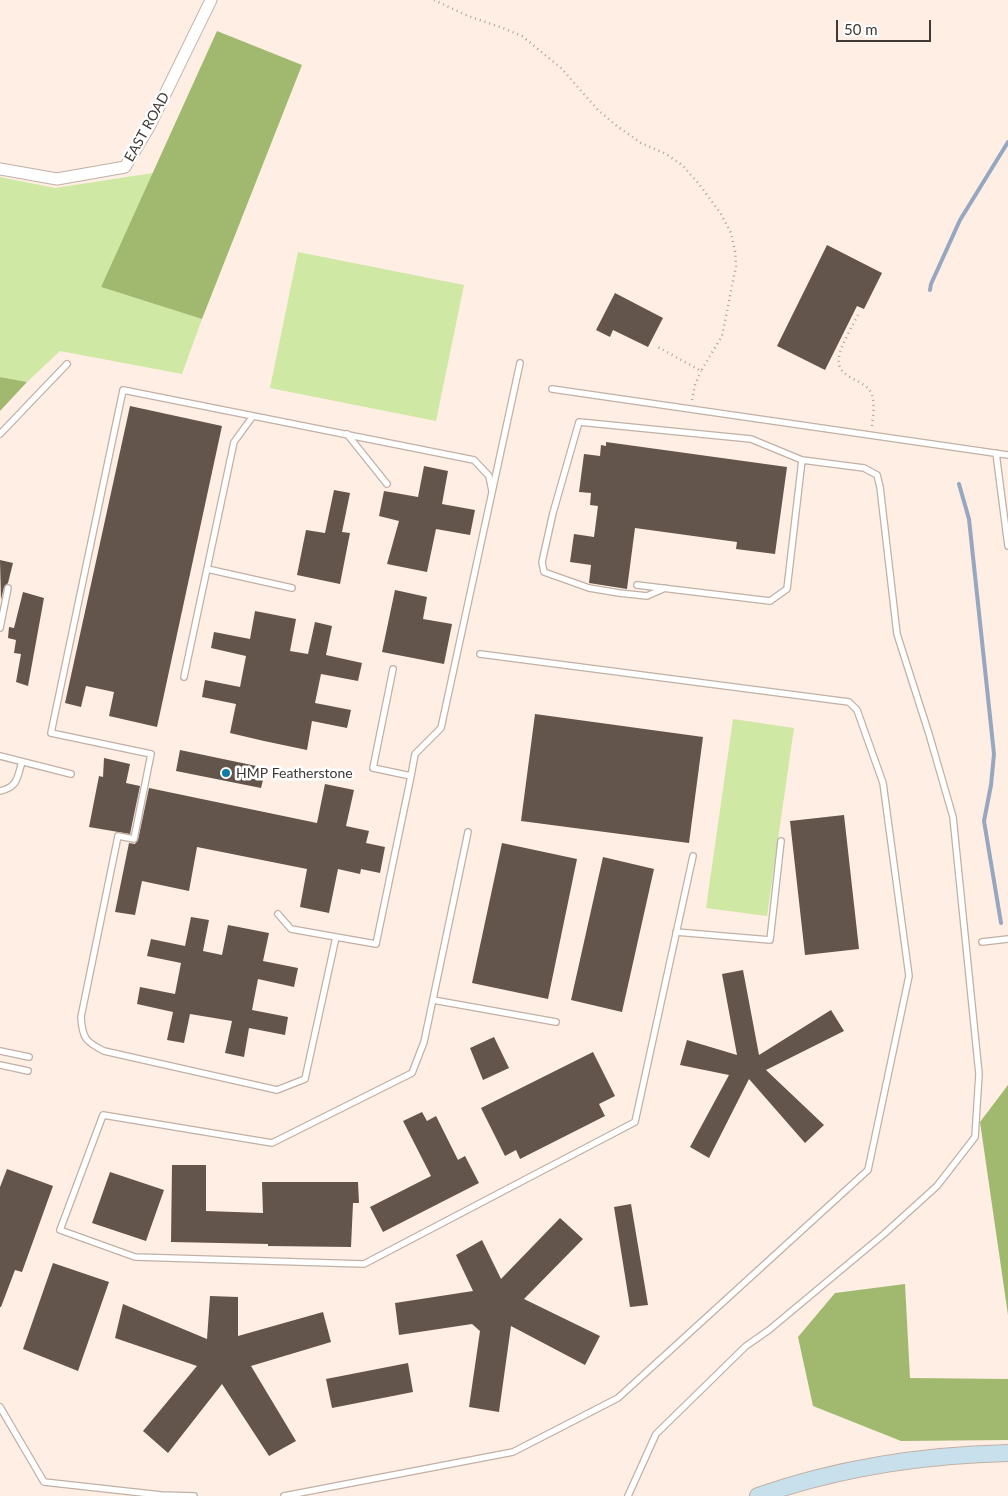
<!DOCTYPE html>
<style>
body{margin:0}
#map{position:relative;width:1008px;height:1496px;overflow:hidden;background:#ffeee3;font-family:Lato,sans-serif}
canvas{display:block}
.scale{position:absolute;left:836px;top:20px;width:95px;height:22px;box-sizing:border-box;border:2px solid #3f3834;border-top:0;padding-left:6px;font-size:15px;line-height:18px;white-space:nowrap;color:#3f3834;-webkit-text-stroke:4px #fff;paint-order:stroke}
</style>
<div id="map">
<canvas width="1008" height="1496"></canvas>
<div class="scale">50 m</div>
</div>
<script>
const context = document.querySelector('canvas').getContext('2d');
context.lineJoin = 'round';
function fill(path, color) { context.fillStyle = color; context.fill(path, 'evenodd'); }
function trace(path, color, width, dash) { context.strokeStyle = color; context.lineWidth = width; context.lineCap = dash ? 'butt' : 'round'; context.setLineDash(dash || []); context.stroke(path); }
function drawText(font, color, halo, rows, align = 'center') {
  context.font = font + ' Lato,sans-serif'; context.lineWidth = 5; context.setLineDash([]); context.textBaseline = 'middle'; context.strokeStyle = halo; context.fillStyle = color; for (const [text, x, y, turn = 0] of rows) {
    context.save(); context.translate(x, y); context.rotate((+turn || 0) * Math.PI / 180); context.textAlign = isNaN(turn) ? turn : align; if (halo) context.strokeText(text, 0, 0); context.fillText(text, 0, 0); context.restore();
  }
}
fill(new Path2D(`
 M153 173 101 287 202 319 182 374 60 351 27 382 0 377V177L55 188Z
 M298 252 464 285 436 421 270 388Z
 M733 719 794 728 767 916 706 908Z`), '#cfe8a3');
fill(new Path2D(`
 M217 31 302 65 202 319 101 287Z
 M0 377 27 382 0 411Z
 M1008 1085V1315L980 1122Z
 M905 1284 910 1378 1008 1379V1440L901 1441 813 1406 798 1337 835 1293Z`), '#a0b96f');
trace(new Path2D(`
 M930 290 931 284 960 220 1008 142
 M959 484 969 519 994 754 991 785 984 821 1001 923`), '#98a7c1', 4);
fill(new Path2D(`
 M827 245 882 273 864 309 857 306 825 370 777 346Z
 M615 293 663 318 648 347 613 330 610 337 596 330Z
 M130 406 222 426 157 727 109 716 114 692 86 686 81 707 65 703Z
 M606 442 787 467 775 554 736 549 737 542 635 528 627 589 589 583 591 565 570 562 574 534 594 537 598 506 590 505 591 493 579 492 584 454 600 456 601 445 606 446Z
 M424 466 448 471 442 504 475 510 470 535 436 529 427 572 387 564 399 521 379 516 384 491 418 497Z
 M334 490 350 493 342 532 350 533 340 584 297 575 306 530 325 533Z
 M0 560 13 563 8 583 4 587 1 600Z
 M395 590 427 597 423 619 452 624 444 664 382 652Z
 M23 592 44 598 28 686 16 682 21 654 14 653 16 640 8 638 9 627 14 628Z
 M255 611 296 619 290 651 308 654 315 622 332 626 326 655 362 663 358 681 321 674 315 703 351 710 347 728 312 721 307 750 264 741 230 733 236 704 202 697 205 680 240 687 246 656 211 648 214 632 250 639Z
 M535 714 703 737 689 843 521 821Z
 M180 750 266 768 261 788 176 771Z
 M104 758 130 764 126 783 140 786 130 834 89 827 99 776 103 777Z
 M325 784 354 790 346 826 369 831 366 843 385 847 380 873 361 869 360 874 338 869 329 913 300 907 307 869 197 847 189 891 142 881 135 915 115 912 129 843 135 844 138 840 149 788 317 823Z
 M844 815 859 949 805 955 790 821Z
 M502 843 577 859 548 999 472 983Z
 M603 857 654 869 622 1012 571 1000Z
 M191 917 209 920 203 951 222 955 228 925 269 933 263 961 298 968 294 987 258 979 252 1010 288 1017 285 1035 249 1028 244 1057 225 1053 232 1021 190 1014 184 1043 167 1040 173 1012 137 1004 140 987 175 994 181 963 147 956 151 939 185 946Z
 M743 970 759 1055 831 1010 844 1031 766 1070 824 1125 805 1143 749 1079 709 1158 690 1147 729 1075 680 1065 687 1040 737 1055 722 974Z
 M494 1037 509 1068 483 1080 470 1048Z
 M593 1052 615 1096 599 1104 605 1116 520 1159 516 1150 505 1156 481 1108Z
 M422 1112 427 1121 436 1116 458 1160 465 1156 479 1183 383 1232 370 1207 431 1176 403 1121Z
 M172 1165H206V1211L263 1213 262 1182H358L359 1203H353L351 1247 268 1246V1244L171 1242Z
 M7 1169 53 1186 22 1272 15 1270 1 1307H0V1187Z
 M110 1172 164 1190 146 1241 92 1223Z
 M631 1204 648 1305 630 1307 614 1207Z
 M560 1218 583 1239 524 1299 600 1336 585 1365 511 1326 499 1412 469 1407 480 1331 472 1324 399 1335 395 1303 473 1291 456 1255 482 1240 501 1279Z
 M53 1263 109 1282 78 1371 23 1349Z
 M210 1296 238 1297V1336L323 1312 331 1342 251 1366 296 1441 269 1456 222 1384 168 1453 143 1431 197 1366 115 1338 123 1304 207 1339Z
 M408 1363 413 1392 332 1408 326 1379Z`), '#63554c');
const lane = new Path2D(`
 M552 389 1008 455
 M0 434 67 364
 M347 434 387 484
 M996 453 1008 546
 M207 569 292 588
 M637 585 770 601 787 589 802 460
 M0 628 8 588
 M393 669 373 768 411 776 415 754 441 728 520 363
 M184 677 234 442 253 416
 M0 756 71 774
 M411 776 376 944 336 937 305 1079 277 1090 104 1051C86 1042 82 1038 81 1017L118 836 134 839 151 754 51 733 123 390 474 460 489 476 492 491
 M0 791C18 787 17 778 22 762
 M468 832 424 1042 412 1073 272 1143 103 1115 60 1230 135 1257 364 1264 635 1122 693 856
 M278 914 291 929 336 937
 M676 932 770 940 781 841
 M982 942 1008 939
 M433 1000 556 1022
 M0 1051 29 1057
 M0 1065 28 1071
 M0 1407 44 1482 161 1495 194 1496
 M284 1496 513 1452 618 1398 868 1170 909 976 883 783 857 710 849 702 480 654
 M628 1496 656 1434 746 1346 769 1330 884 1234 937 1186 975 1137 979 1074 953 817 929 734 897 634 880 487 877 475 864 468 802 460 751 439 579 422 553 513 542 562 544 572 589 588 619 593 647 596 665 588`);
const street = new Path2D(`
 M0 169 57 179 125 167 149 127 211 0`);
const secondary = new Path2D(`
 M758 1496C838 1468 923 1455 1008 1453`);
trace(lane, '#c0b0a6', 8);
trace(street, '#c0b0a6', 13);
trace(secondary, '#c0b0a6', 18);
trace(new Path2D(`
 M434 0 468 16 503 28 522 36 561 68 598 110 617 126 641 143 666 154 682 165 699 184 721 214 731 233 735 251 736 266 722 336 701 371 658 347
 M858 315C853 325 840 347 839 357 835 380 867 378 872 395 875 405 873 416 872 426
 M692 400 695 385 701 371`), '#aea29a', 2.5, [1, 4]);
trace(lane, '#fff', 5.5);
trace(street, '#fff', 11);
trace(secondary, '#c8e0ec', 16);
for (const [x, y, r, color] of [
 [226,773,5,"#0e7ca5"]
]) { const dot = new Path2D(); dot.arc(x, y, r, 0, 2 * Math.PI); context.fillStyle = color; context.fill(dot); trace(dot, '#fff', 2); }
drawText('14px', '#3f3834', '#fff', [
 ["EAST ROAD",147,127,-61]
]);
drawText('14px', '#3f3834', '#fff', [
 ["HMP Featherstone",236,773]
], 'left');
</script>
